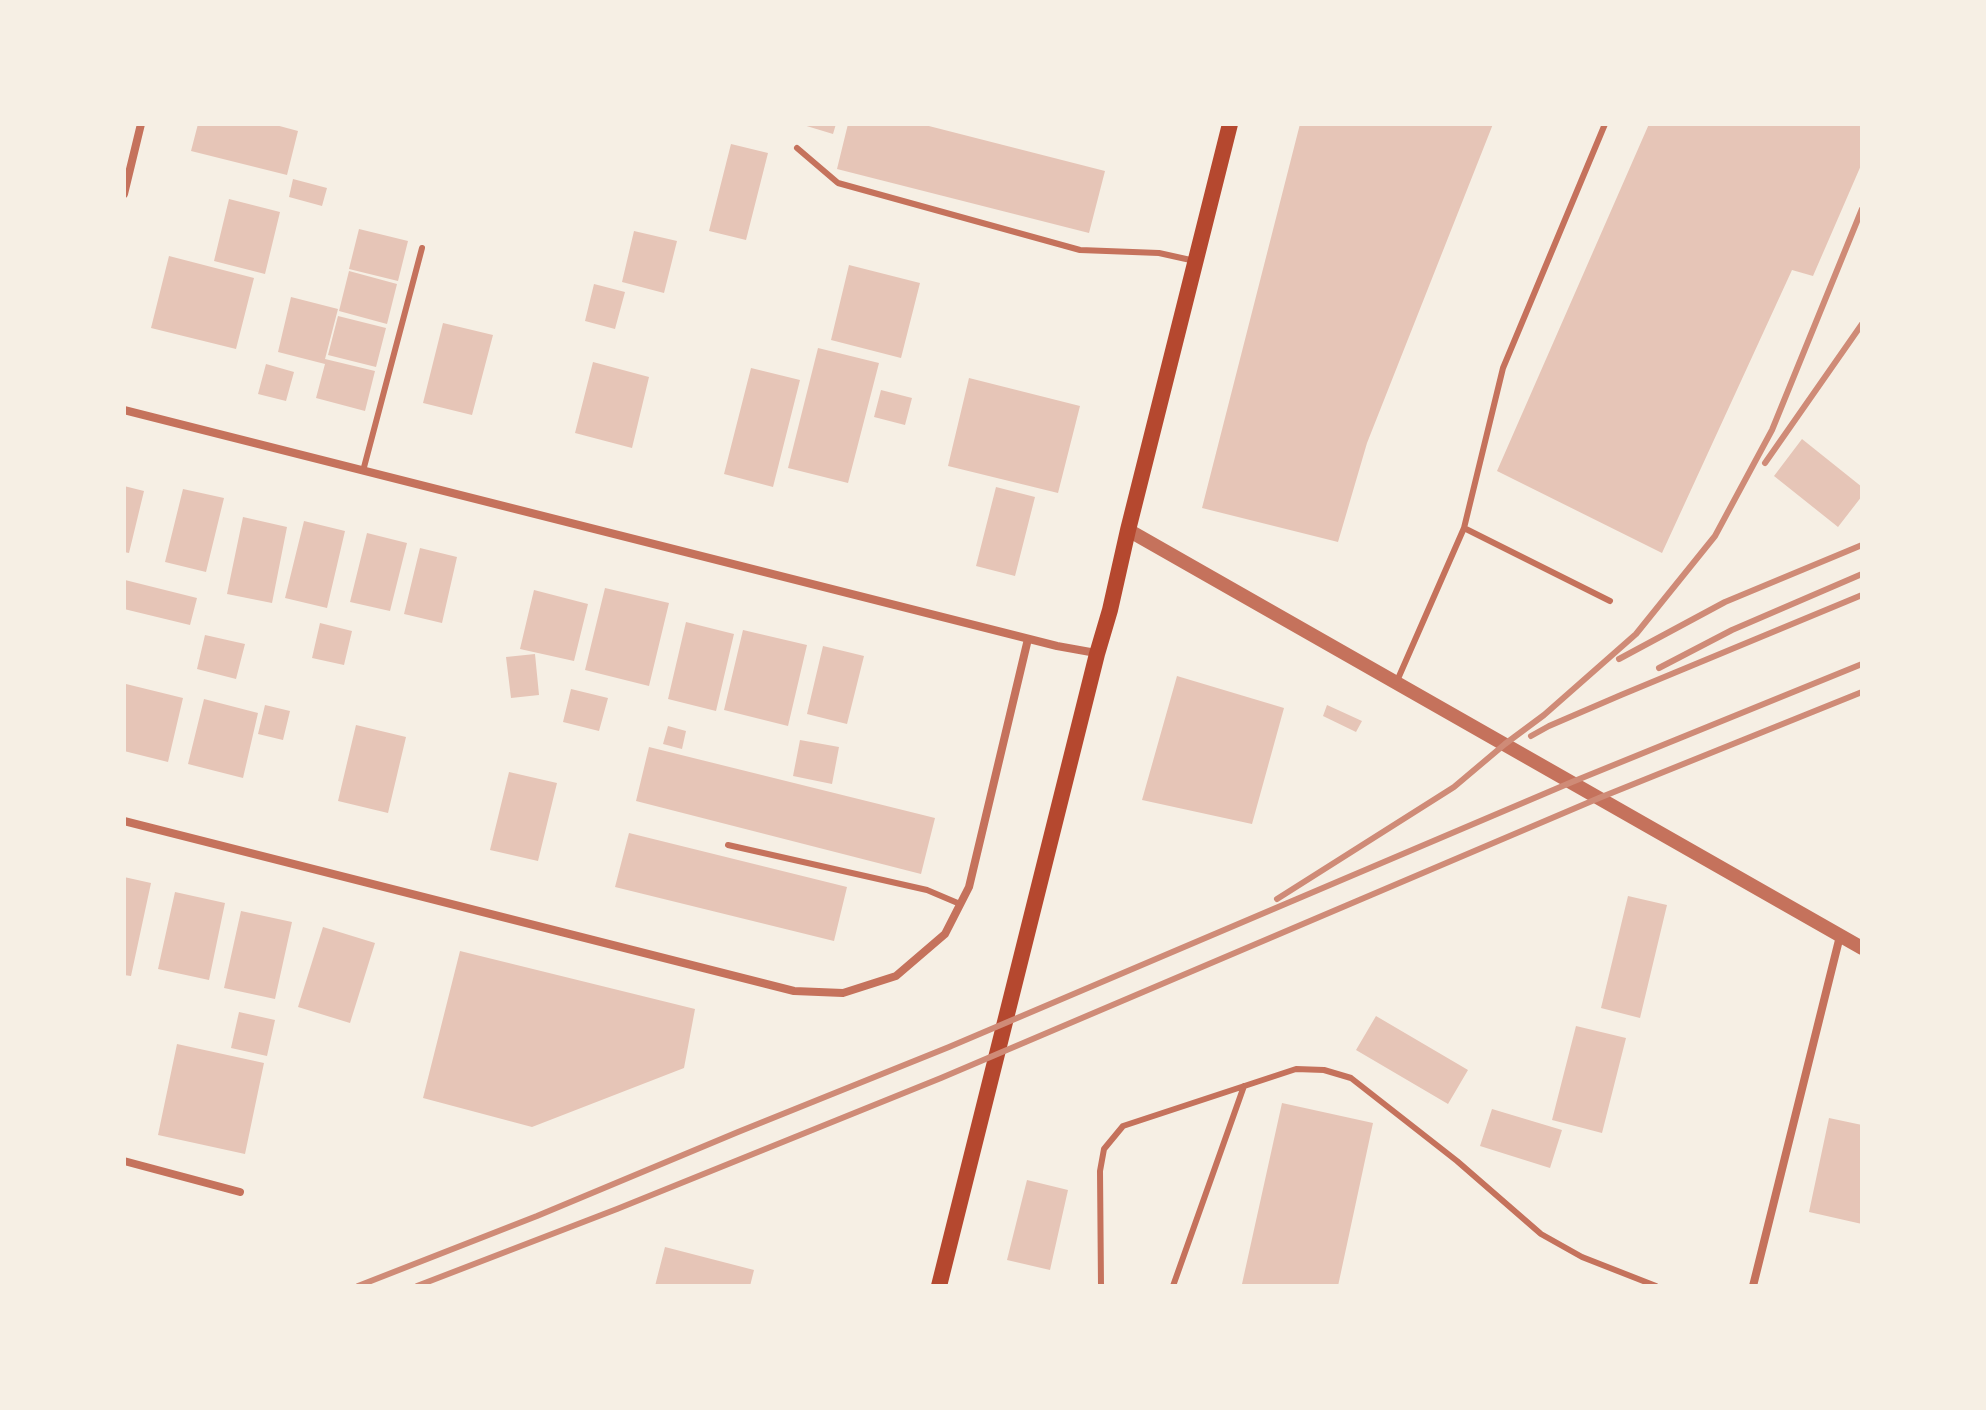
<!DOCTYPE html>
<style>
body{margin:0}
#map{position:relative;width:1986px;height:1410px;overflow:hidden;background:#f6efe4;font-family:Signika,sans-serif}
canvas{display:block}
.frame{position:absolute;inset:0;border:126px solid #f6efe4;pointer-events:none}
</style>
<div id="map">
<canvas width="1986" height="1410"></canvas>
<div class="frame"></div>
</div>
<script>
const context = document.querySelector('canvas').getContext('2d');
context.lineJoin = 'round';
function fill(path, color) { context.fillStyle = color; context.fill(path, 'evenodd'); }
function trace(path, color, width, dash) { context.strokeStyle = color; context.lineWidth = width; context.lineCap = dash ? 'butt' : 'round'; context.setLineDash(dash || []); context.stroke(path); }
fill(new Path2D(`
 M198 124H272L298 131 287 175 191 151Z
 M800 124H836L833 134Z
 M848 124H921L1105 171 1089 233 837 169Z
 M1300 124H1493L1367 443 1338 542 1202 508Z
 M1649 124H1857L1862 126V163L1813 276 1792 270 1662 553 1497 471Z
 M731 144 768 153 746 240 709 231Z
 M293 179 327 188 322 206 289 197Z
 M229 199 280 212 265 274 214 261Z
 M359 229 408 241 398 281 349 269Z
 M634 231 677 241 664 293 622 282Z
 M169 256 254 278 236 349 151 328Z
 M849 265 920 283 901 358 831 340Z
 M349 271 397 284 387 324 339 311Z
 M594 284 625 292 615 329 585 321Z
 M291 297 338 309 325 359 375 371 365 411 316 398 325 364 278 352Z
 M338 316 386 328 376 367 328 355Z
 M443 323 493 335 472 415 423 403Z
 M818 348 879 363 848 483 788 468Z
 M593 362 649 377 632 448 575 433Z
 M266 364 294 372 286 401 258 394Z
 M751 368 800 380 773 487 724 474Z
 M969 378 1080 406 1058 493 948 466Z
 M881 390 912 398 905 425 874 417Z
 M1802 439 1862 487V496L1838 527 1774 476Z
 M124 486 144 491 129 553 124 552Z
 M996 487 1035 497 1015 576 976 566Z
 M183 489 224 498 206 572 165 562Z
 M243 517 287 527 272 603 227 594Z
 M304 521 345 531 327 608 285 598Z
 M367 533 407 543 390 611 350 602Z
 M420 548 457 557 442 623 404 614Z
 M125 580 197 598 190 625 124 609Z
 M605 588 669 603 649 686 585 670Z
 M534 590 588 604 574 661 520 649Z
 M686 622 734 634 716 711 668 699Z
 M320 623 352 631 344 665 312 658Z
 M743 630 807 645 788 726 724 710Z
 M205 635 245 644 236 679 197 669Z
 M823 646 864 656 847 724 807 714Z
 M535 654 539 695 511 698 506 657Z
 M1177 676 1284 708 1252 824 1142 800Z
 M126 684 183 698 168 762 124 751V691Z
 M571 689 608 698 599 731 563 722Z
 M204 699 258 713 243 778 188 764Z
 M265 705 290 711 283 740 258 734Z
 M1327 705 1362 721 1356 732 1323 716Z
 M356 725 406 737 388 813 338 801Z
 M668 726 686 731 682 749 663 744Z
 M800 740 839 747 832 784 793 776Z
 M649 747 935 818 921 874 636 801Z
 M509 772 557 783 538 861 490 850Z
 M629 833 847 887 834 941 615 887Z
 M124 877 151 883 131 976 124 975Z
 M175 892 225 903 209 980 158 969Z
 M1628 896 1667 905 1640 1018 1601 1008Z
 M241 911 292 922 275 999 224 988Z
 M323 927 375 943 350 1023 298 1007Z
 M460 951 695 1009 684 1068 532 1127 423 1098Z
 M239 1012 275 1020 267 1056 231 1048Z
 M1376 1016 1468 1070 1448 1104 1356 1050Z
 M1576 1026 1626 1038 1602 1133 1552 1120Z
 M177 1044 264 1063 245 1154 158 1135Z
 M1282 1103 1373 1123 1338 1286 1242 1284Z
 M1492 1109 1562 1130 1550 1168 1480 1146Z
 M1829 1118 1862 1125V1224L1809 1212Z
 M1027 1180 1068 1190 1050 1270 1007 1260Z
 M665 1247 754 1270 750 1286H655Z`), '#e6c5b7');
trace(new Path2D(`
 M797 148 838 183 1080 250 1159 253 1195 261
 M363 471 422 248
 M1464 528 1610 601
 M1397 681 1464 528 1503 368 1605 124
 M728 845 927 890 960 904
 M1101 1286 1100 1171 1104 1149 1123 1126 1296 1069 1324 1070 1351 1078 1457 1161 1541 1234 1582 1257 1656 1286
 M1173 1286 1244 1086`), '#c5725c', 6);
trace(new Path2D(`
 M124 194 141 124
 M124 410 1057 646 1096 653
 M124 821 794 991 843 993 896 976 945 934 969 887 1028 639
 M124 1161 240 1192
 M1753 1286 1840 936`), '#c5725c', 8);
trace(new Path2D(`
 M1128 530 1862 948`), '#c5725c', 14);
trace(new Path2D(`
 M939 1286 1097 654 1110 610 1128 530 1230 124`), '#b5482f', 16);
trace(new Path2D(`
 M1765 463 1862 324
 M1619 659 1725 602 1862 545
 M1659 668 1732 630 1862 574
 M1531 736 1549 726 1621 695 1862 595
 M1277 899 1454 787 1505 744 1544 715 1636 634 1715 536 1772 430 1862 209
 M358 1286 537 1216 738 1132 949 1047 1572 782 1862 664
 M417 1286 617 1209 941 1078 1599 798 1862 692`), '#cf8b77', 6);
</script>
